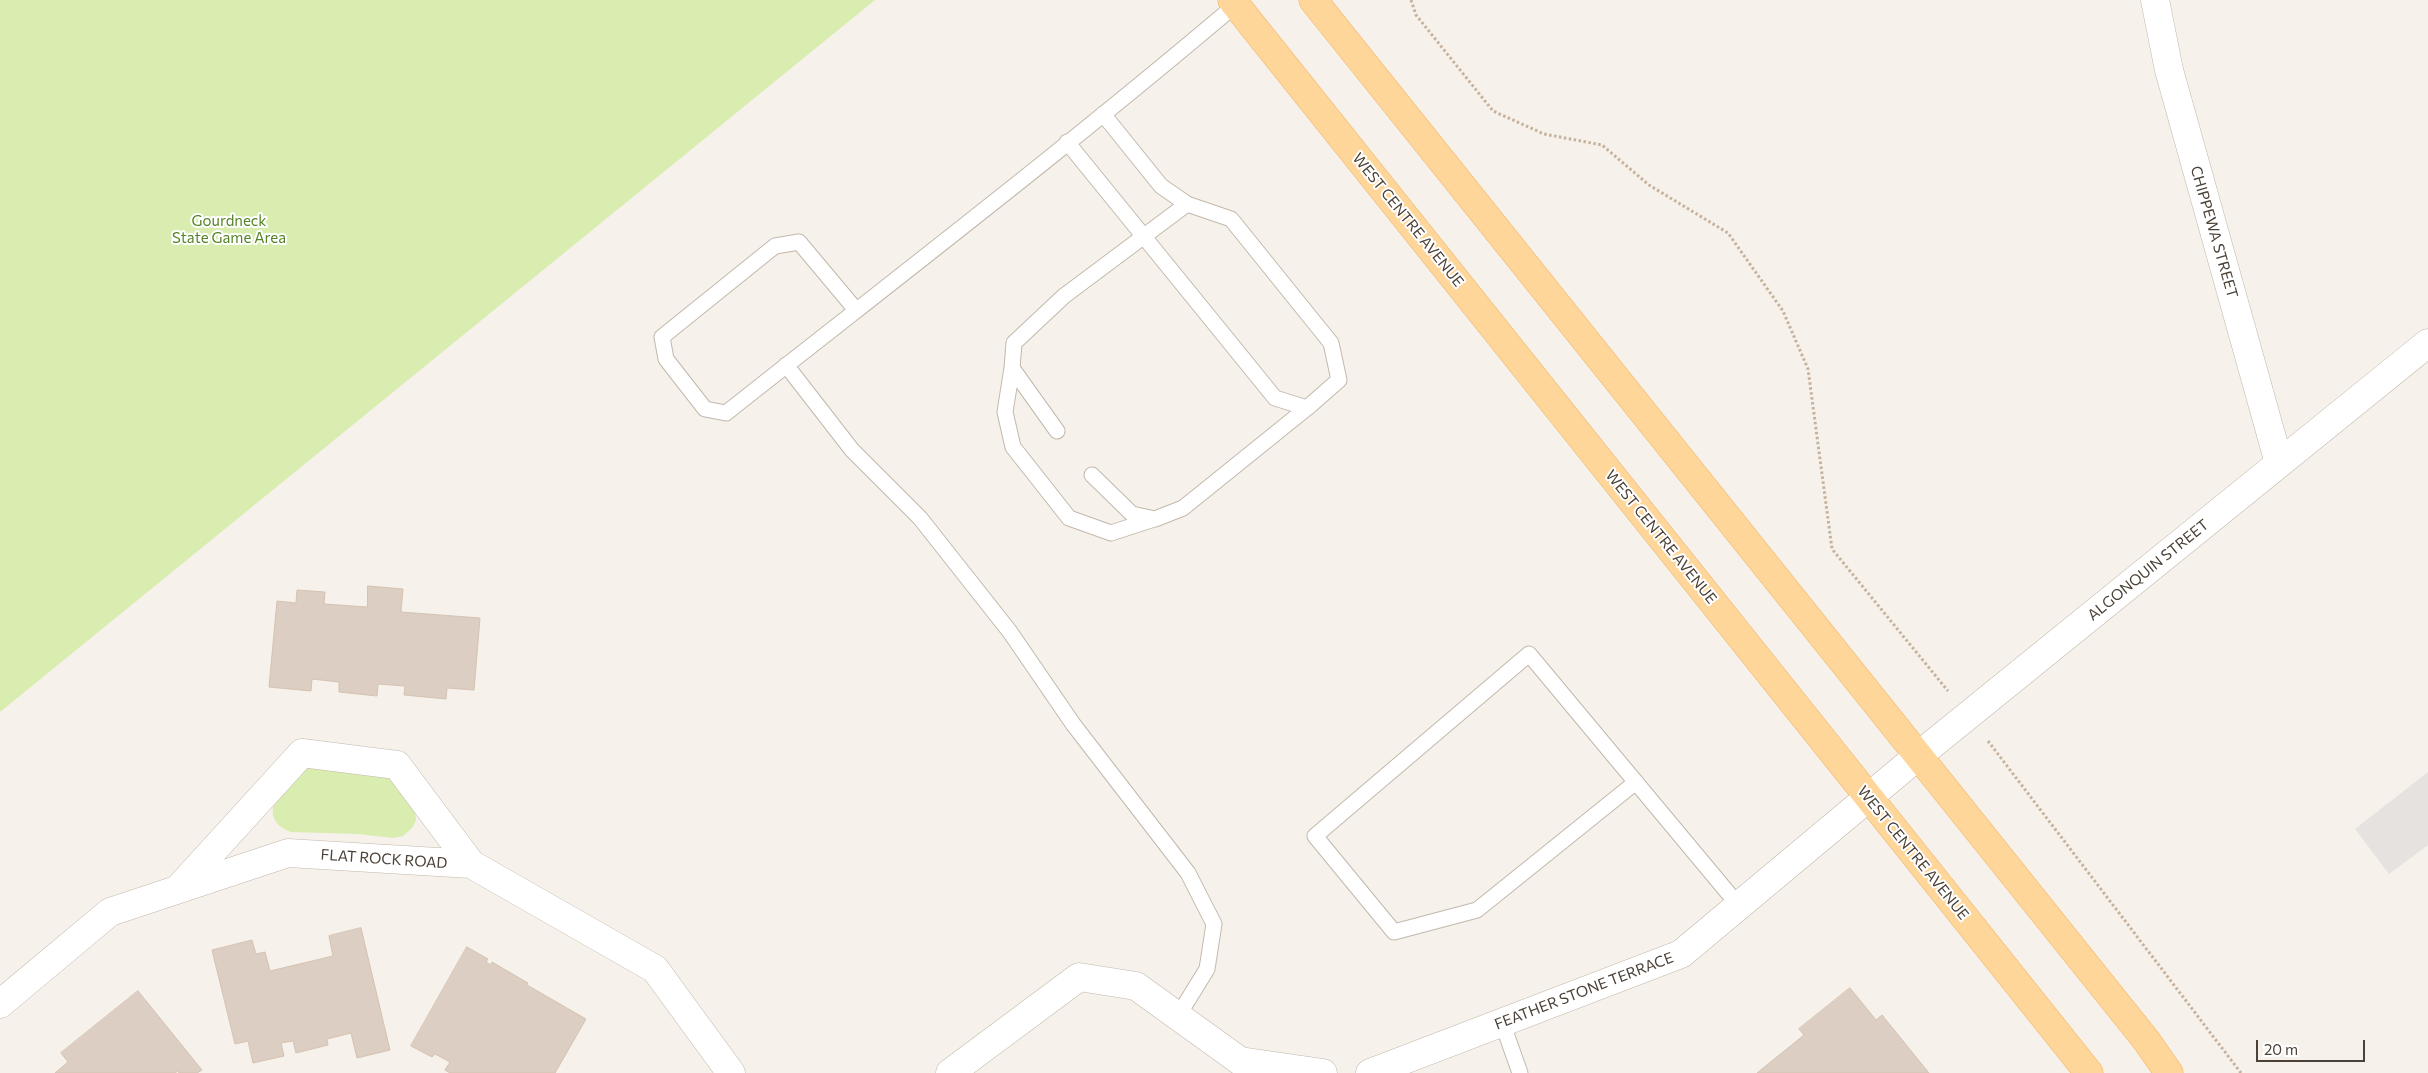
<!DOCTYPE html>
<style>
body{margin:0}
#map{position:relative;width:2428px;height:1073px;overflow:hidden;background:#f6f1ea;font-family:Commissioner,sans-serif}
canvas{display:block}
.scale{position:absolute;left:2256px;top:1040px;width:109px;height:22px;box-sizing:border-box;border:2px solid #4b4137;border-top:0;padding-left:6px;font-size:15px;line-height:18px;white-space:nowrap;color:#4b4137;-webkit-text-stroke:4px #fff;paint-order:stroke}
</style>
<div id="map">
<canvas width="2428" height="1073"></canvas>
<div class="scale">20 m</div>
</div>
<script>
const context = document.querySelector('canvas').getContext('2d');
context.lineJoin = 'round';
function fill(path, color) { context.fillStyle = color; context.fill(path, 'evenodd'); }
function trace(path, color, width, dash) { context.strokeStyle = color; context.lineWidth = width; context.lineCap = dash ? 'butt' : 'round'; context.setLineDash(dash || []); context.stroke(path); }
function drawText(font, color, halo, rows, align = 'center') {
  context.font = font + ' Commissioner,sans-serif'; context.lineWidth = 4; context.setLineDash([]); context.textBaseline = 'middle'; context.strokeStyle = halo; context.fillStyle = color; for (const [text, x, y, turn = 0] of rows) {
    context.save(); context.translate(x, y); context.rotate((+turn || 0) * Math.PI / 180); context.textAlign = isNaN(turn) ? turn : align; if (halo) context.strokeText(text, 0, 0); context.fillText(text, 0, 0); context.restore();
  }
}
fill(new Path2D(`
 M0 0H875L0 712Z
 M317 766 382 773 393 780 415 810 416 820 412 828 403 836 394 838 357 834 291 832C255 819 280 784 302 770 306 768 312 767 317 766Z`), '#d9edb1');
fill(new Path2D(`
 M2428 772V845L2389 874 2355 829Z`), '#e5e2df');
const building = new Path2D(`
 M368 586 403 589 401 612 480 618 474 690 447 688 446 699 404 695 405 686 378 684 377 696 339 692V682L312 679 311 691 269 687 277 601 296 603 297 590 325 592 324 604 367 607Z
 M361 928 390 1050 357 1058 351 1033 327 1039 328 1045 296 1053 293 1041 281 1043 284 1056 253 1063 248 1041 235 1044 212 950 252 940 256 954 265 952 270 971 333 956 329 936Z
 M467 947 488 959 486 962 491 965 492 962 528 983 527 985 586 1019 555 1073H450L445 1070 450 1062 435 1054 432 1057 411 1046Z
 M1850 988 1876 1020 1882 1015 1929 1073H1757L1804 1035 1799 1029Z
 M138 991 202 1070 197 1073H179L178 1071 175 1073H55L68 1062 61 1053Z`);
fill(building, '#dccec2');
trace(building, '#d4c2b1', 1);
const service = new Path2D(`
 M1103 114 1161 186 1187 204
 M856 310 799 242 775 246 662 337 666 359 705 409 726 413C898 277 1073 143 1240 1
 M786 365 852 450 920 518 1010 632 1073 724 1188 873 1214 924 1207 969 1178 1016
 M1012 368 1005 412 1013 447 1069 518 1111 533 1154 519
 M1057 431 1012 368 1014 343 1064 296 1187 204 1231 219 1331 343 1339 380 1307 408 1275 398 1067 142
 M1092 475 1132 514 1155 519 1183 508 1307 408
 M1636 782 1477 910 1394 932 1315 836 1529 654 1739 906
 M1502 1022 1520 1073`);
const minor = new Path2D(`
 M2155 0 2169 70 2279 463
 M179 888 302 753 397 765 471 864
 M0 1004 110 912 288 853 471 864 655 969 731 1073
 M950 1073 1079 977 1136 986 1240 1061 1323 1073
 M1370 1073 1681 954 1918 756 2428 343`);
const primary = new Path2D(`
 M1232 0 2089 1073
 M1313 0 2146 1040 2169 1073`);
trace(service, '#c3b8ac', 17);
trace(minor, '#c3b8ac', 29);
trace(primary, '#edb261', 29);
trace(new Path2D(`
 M1411 0 1416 15 1493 111 1544 134 1602 145 1649 185 1728 233 1783 311 1808 369 1832 549 1948 691
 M1988 741 2241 1073`), '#c6b29c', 3, [2.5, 2.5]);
trace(service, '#fff', 15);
trace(minor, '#fff', 28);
trace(primary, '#ffd69a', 28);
drawText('15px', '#4b4137', '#fff', [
 ["WEST CENTRE AVENUE",1408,220,51],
 ["CHIPPEWA STREET",2214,232,74],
 ["WEST CENTRE AVENUE",1661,537,51],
 ["ALGONQUIN STREET",2148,570,-39],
 ["WEST CENTRE AVENUE",1913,853,51],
 ["FLAT ROCK ROAD",384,859,4],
 ["FEATHER STONE TERRACE",1584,991,-21]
]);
drawText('15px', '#548325', '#fff', [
 ["Gourdneck",229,221],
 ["State Game Area",229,238]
]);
</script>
